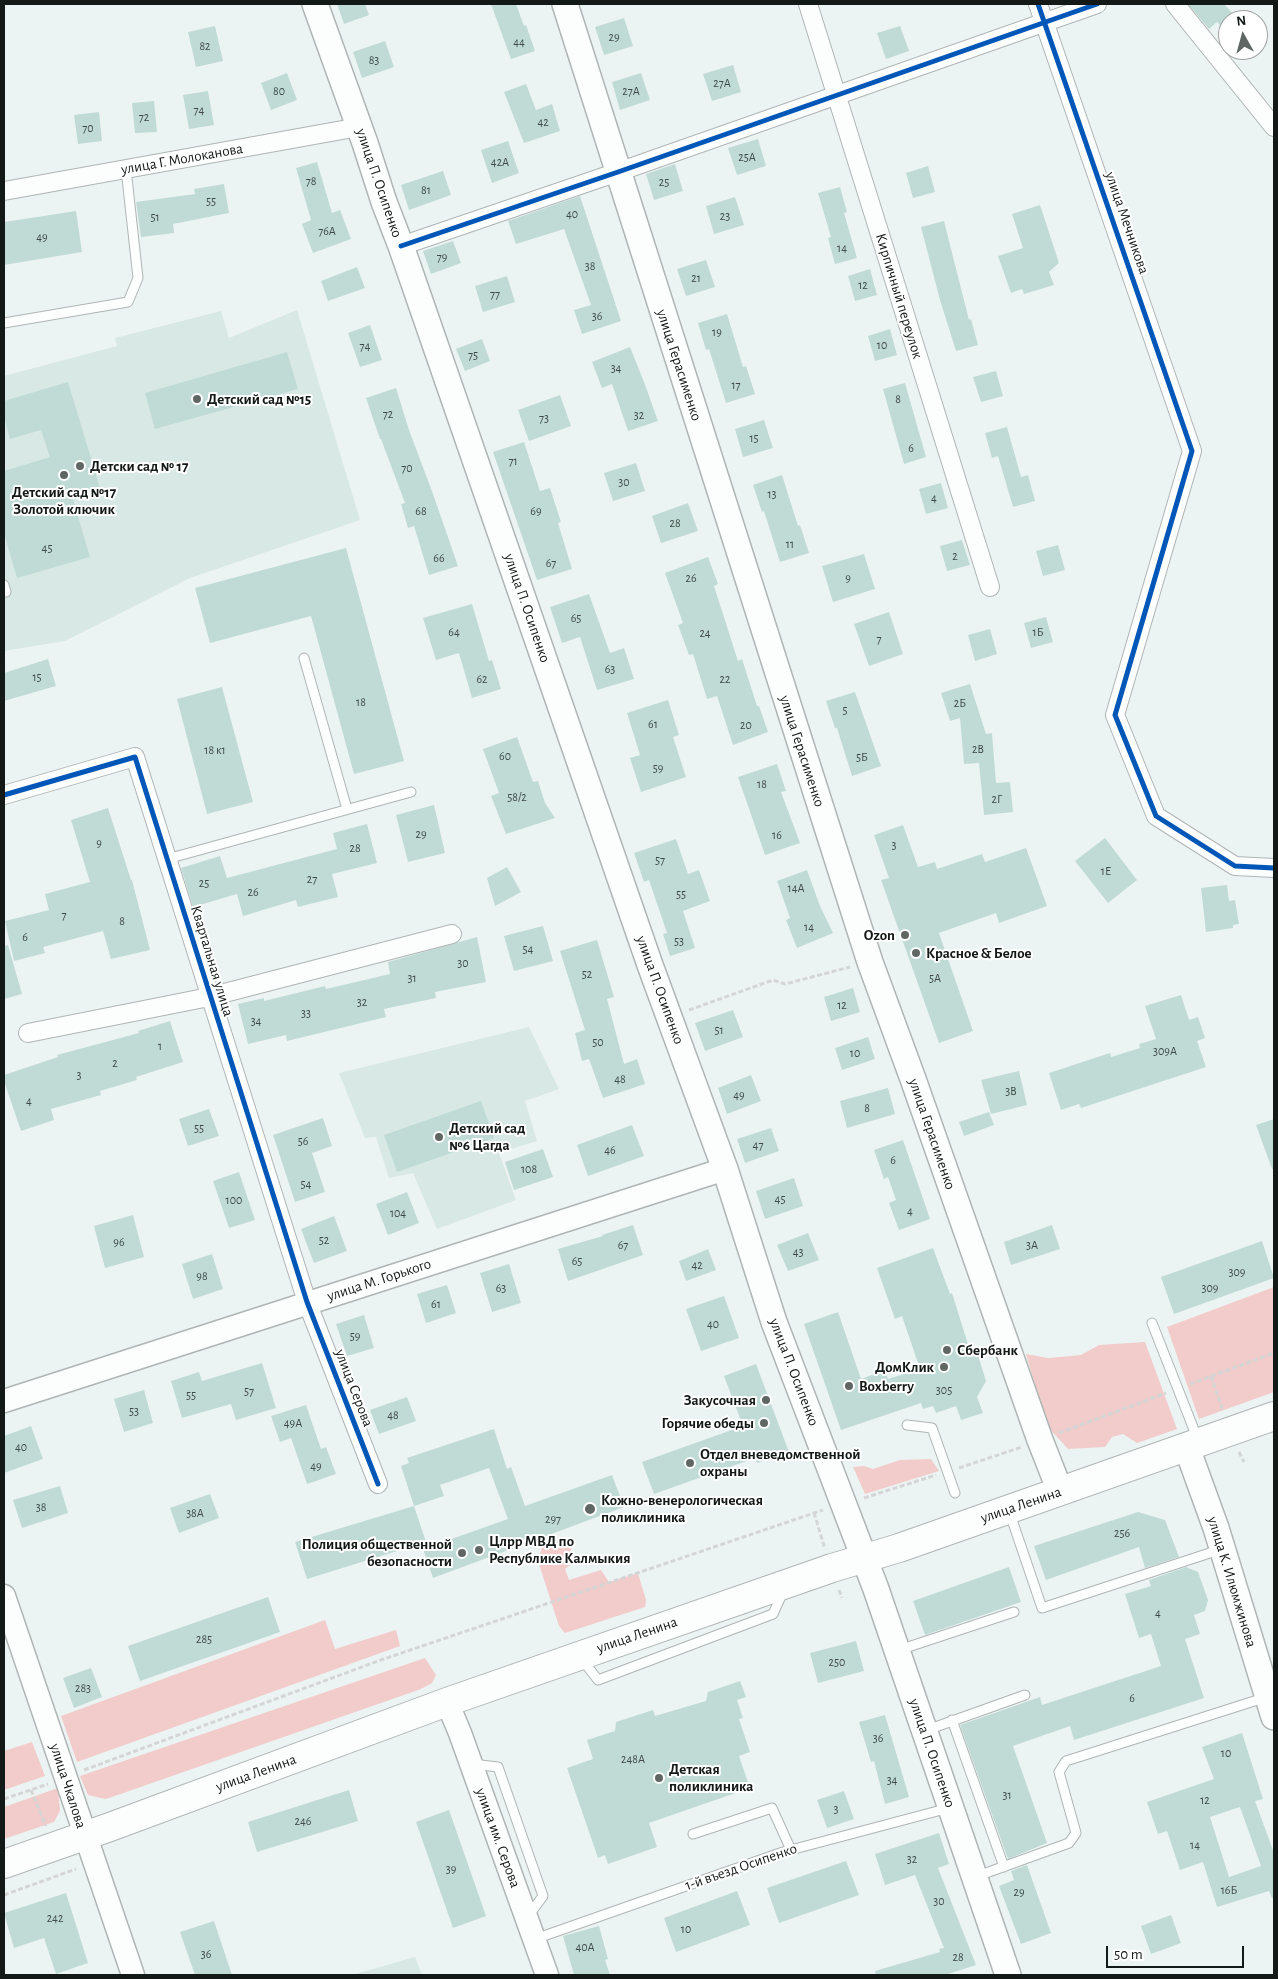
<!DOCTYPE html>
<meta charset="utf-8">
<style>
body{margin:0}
#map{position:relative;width:1278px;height:1979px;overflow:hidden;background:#ecf4f3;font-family:"Alegreya Sans",sans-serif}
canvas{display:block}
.frame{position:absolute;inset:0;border:5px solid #131917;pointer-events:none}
.north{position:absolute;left:1218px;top:10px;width:50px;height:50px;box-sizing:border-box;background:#fff;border:1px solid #a1a3a2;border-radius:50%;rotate:353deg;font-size:14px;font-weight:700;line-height:20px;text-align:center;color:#131917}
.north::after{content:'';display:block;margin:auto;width:18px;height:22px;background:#5f6664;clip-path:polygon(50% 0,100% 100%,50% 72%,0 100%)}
.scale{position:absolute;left:1106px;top:1946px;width:138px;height:22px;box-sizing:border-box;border:2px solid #131917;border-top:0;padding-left:6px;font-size:15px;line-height:18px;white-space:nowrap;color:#131917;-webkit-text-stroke:4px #fff;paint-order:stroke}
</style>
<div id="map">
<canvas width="1278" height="1979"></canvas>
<div class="frame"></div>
<div class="north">N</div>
<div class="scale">50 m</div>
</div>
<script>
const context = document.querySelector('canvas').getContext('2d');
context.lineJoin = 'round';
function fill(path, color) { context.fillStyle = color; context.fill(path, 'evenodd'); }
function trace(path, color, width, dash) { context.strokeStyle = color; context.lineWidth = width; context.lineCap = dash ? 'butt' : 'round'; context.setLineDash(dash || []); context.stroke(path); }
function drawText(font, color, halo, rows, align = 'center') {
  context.font = font + ' "Alegreya Sans",sans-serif'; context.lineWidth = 4; context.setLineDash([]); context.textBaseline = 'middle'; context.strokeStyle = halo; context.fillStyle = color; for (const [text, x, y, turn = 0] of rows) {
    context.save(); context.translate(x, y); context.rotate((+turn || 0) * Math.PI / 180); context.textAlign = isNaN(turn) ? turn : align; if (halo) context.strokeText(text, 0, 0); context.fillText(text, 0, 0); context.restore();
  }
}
fill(new Path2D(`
 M297 310 360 520 190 578 65 641 4 651V376L117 346 115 338 221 311 229 338Z
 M529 1027 559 1089 525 1101 537 1141 499 1153 516 1200 437 1229 413 1173 389 1178 376 1137 365 1138 339 1073Z
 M415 1957 422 1975H352Z`), '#d8e8e4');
fill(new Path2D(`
 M1274 1287V1392L1199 1419 1167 1327Z
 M1145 1342 1177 1429 1137 1443 1123 1434 1112 1437 1105 1447 1068 1449 1047 1426 1026 1354 1048 1358 1081 1355 1099 1345Z
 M931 1459 939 1471 865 1494 853 1467 864 1466 873 1469 900 1460Z
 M568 1538 574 1562 565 1569 569 1580 601 1570 609 1582 638 1573 646 1600 645 1607 565 1633 559 1626 538 1561 542 1547Z
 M325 1620 335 1649 396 1630 400 1646 77 1762 61 1716Z
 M425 1658 436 1675 432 1683 421 1689 112 1797 105 1799 88 1795 80 1776Z
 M32 1742 45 1776 4 1790V1751Z
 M58 1788 60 1811 54 1822 4 1839V1807Z`), '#f2cbcb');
fill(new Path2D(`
 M337 4H365L369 15 344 24Z
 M491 4H516L524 26 526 25 535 51 511 59Z
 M1188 4H1224L1235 16 1228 20 1222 27 1217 22 1209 29Z
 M624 18 633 46 604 55 595 27Z
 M215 26 223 61 196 67 188 32Z
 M900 26 909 51 886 59 877 33Z
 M385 41 394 67 362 78 353 52Z
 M733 65 741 92 712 101 703 74Z
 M287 73 297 100 271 110 261 83Z
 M641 73 650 100 620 110 612 82Z
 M526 84 536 110 552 104 560 131 524 143 504 92Z
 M208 91 214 125 189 129 183 95Z
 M154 101 157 132 135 133 132 103Z
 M99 112 102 141 78 144 74 115Z
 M758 139 766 166 737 175 728 148Z
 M508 141 519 173 492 183 481 150Z
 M317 162 332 213 340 210 351 239 313 253 302 224 311 220 296 168Z
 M675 164 683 191 654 200 646 174Z
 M928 166 935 192 913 198 906 173Z
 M443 171 451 195 409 210 401 185Z
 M224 184 229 213 173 224 174 233 141 237 136 202 195 194 194 189Z
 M840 187 847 212 844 213 857 258 835 264 828 238 831 237 818 193Z
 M580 196 621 321 582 334 574 310 591 305 564 229 516 244 508 221Z
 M735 197 744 225 714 234 706 206Z
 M1040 205 1059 263 1049 272 1054 285 1024 294 1022 289 1011 293 998 256 1023 248 1012 214Z
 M76 211 82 252 4 265V222Z
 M944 221 969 320 971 319 978 345 956 351 940 300 921 227Z
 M453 241 461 263 431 274 423 251Z
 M706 260 715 287 686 296 677 269Z
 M357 267 365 288 328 301 321 281Z
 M870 269 877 295 855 301 848 276Z
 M507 276 515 302 483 312 475 286Z
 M727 314 743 367 746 366 755 394 726 403 709 349 706 350 698 323Z
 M370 325 382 360 360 367 348 333Z
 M890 329 897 355 875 361 868 336Z
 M482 339 490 361 465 371 456 349Z
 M630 347 644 382 658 421 628 431 612 384 602 388 592 362Z
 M287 352 298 389 155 429 145 393Z
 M996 371 1003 396 981 402 973 377Z
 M68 382 100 488 72 496 90 557 17 578 4 533V471L50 457 41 430 10 439 4 416V401Z
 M905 383 926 457 904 464 883 389Z
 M396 388 409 430 433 494 458 566 429 575 414 526 408 528 401 504 405 503 381 439H380L366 398Z
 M560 395 571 426 529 441 518 410Z
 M764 420 773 448 743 457 735 429Z
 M1007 427 1021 477 1028 475 1035 501 1013 507 998 456 992 458 985 433Z
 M524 442 540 491 550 488 561 522 558 523 572 569 537 580 493 452Z
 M636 463 645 491 613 501 604 473Z
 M782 475 798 526 800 525 809 553 780 562 764 511 762 512 753 485Z
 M941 483 948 508 926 514 919 489Z
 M688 503 698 531 661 543 652 516Z
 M962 540 970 565 947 571 940 546Z
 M1058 545 1065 570 1043 576 1036 551Z
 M346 548 404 761 354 774 311 616 210 643 195 588Z
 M864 554 875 589 833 602 822 566Z
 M708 557 718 584 714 586 738 661 742 659 757 706H759L768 732 733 745 717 696 707 699 693 654 689 655 678 625 683 623 665 573Z
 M589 594 610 653 624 648 634 679 597 690 580 637 562 643 550 607Z
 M472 604 489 661 492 660 501 689 472 698 459 653 436 660 423 618Z
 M889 612 903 654 869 666 854 624Z
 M1046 617 1053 642 1031 648 1024 623Z
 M990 629 997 654 975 661 968 635Z
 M48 659 56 686 4 701V673Z
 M970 684 986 734 992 733 996 783 1010 782 1013 812 984 815 979 763 964 764 960 718 950 721 941 693Z
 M222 687 253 802 207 814 177 699Z
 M855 692 881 766 852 776 837 728H835L826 701Z
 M668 700 679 735 673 737 686 777 641 792 630 758 640 755 627 713Z
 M517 737 533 782 538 781 545 803 555 818 506 834 491 796 499 793 483 749Z
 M777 764 786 791 781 792 800 843 765 855 738 777Z
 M434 805 445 853 408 862 396 815Z
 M108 808 131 880H132L150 950 111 959 103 931 43 947 45 953 14 961 5 921 49 910 45 894 90 882 71 820Z
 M367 824 377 863 332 874 338 897 298 907 296 900 243 916 237 894 193 907 181 868 220 856 227 878 337 849 333 833Z
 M903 825 918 867 935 862 937 869 982 854 985 862 1026 848 1047 906 999 923 996 913 939 933 973 1031 939 1043 881 880 889 878 874 835Z
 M1105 838 1137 880 1108 903 1075 861Z
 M676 839 688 874 699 870 710 901 683 911 695 948 670 956 663 934 667 933 649 880 644 882 634 853Z
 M507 867 521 892 495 906 487 878Z
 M807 870 820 906 833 933 797 948 786 920 790 918 777 881Z
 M1227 885 1229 901 1235 900 1239 924 1233 925V928L1206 932 1201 888Z
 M543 926 553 961 514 971 504 936Z
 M477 937 486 982 435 992 436 998 384 1009 386 1017 287 1041 286 1035 248 1044 238 1004 264 998V1001L325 986 326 989 390 974 388 962Z
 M597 940 614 997 607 999 624 1064 637 1059 645 1084 603 1098 589 1059 582 1061 575 1033 585 1030 560 951Z
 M8 945 22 994 4 999V946Z
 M853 988 860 1012 831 1021 824 997Z
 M1181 995 1189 1020 1198 1017 1205 1038 1197 1041 1206 1067 1081 1108 1079 1104 1061 1110 1049 1073 1110 1053 1111 1057 1140 1048 1139 1044 1156 1039 1145 1006Z
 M733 1010 743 1037 705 1051 695 1023Z
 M170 1021 183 1062 136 1077 137 1080 100 1091 101 1095 51 1109 54 1120 21 1131 4 1081V1075L58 1057 57 1055 139 1033 138 1031Z
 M868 1037 875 1059 842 1070 835 1048Z
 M1019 1071 1027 1105 991 1114 981 1080Z
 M751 1075 761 1101 727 1114 718 1088Z
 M888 1088 895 1114 847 1128 840 1101Z
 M481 1101 494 1138 397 1172 384 1135Z
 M209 1109 219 1136 188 1146 179 1119Z
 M989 1112 994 1125 964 1136 959 1122Z
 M323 1118 332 1146 312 1153 325 1192 295 1202 273 1135Z
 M1274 1119V1169H1272L1256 1125Z
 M632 1125 644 1156 588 1176 577 1145Z
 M771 1128 779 1151 745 1163 737 1139Z
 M903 1140 930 1219 899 1230 889 1203 896 1200 888 1177 884 1179 874 1150Z
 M543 1149 553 1177 514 1190 505 1162Z
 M239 1172 255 1220 229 1228 213 1181Z
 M794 1178 803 1206 765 1219 756 1191Z
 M407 1192 419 1223 388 1235 376 1204Z
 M133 1215 144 1257 105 1268 94 1226Z
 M334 1216 347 1251 314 1263 301 1229Z
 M633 1225 643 1255 568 1281 558 1249 603 1236 602 1235Z
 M1052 1225 1060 1249 1011 1265 1004 1242Z
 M808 1233 819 1260 788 1271 777 1245Z
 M1262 1241 1274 1278 1174 1314 1161 1277Z
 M933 1248 950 1294 952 1293 972 1357 978 1355 986 1381 977 1397 983 1413 961 1420 956 1406 936 1413 933 1406 923 1409 921 1403 841 1430 804 1324 838 1312 861 1379 885 1370 888 1379 920 1369 902 1316 895 1319 877 1268Z
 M708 1249 716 1270 686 1281 679 1261Z
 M212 1254 223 1289 193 1299 182 1264Z
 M509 1264 521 1303 492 1312 480 1273Z
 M447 1285 456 1313 426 1323 417 1294Z
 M724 1296 739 1338 701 1351 686 1309Z
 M364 1315 374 1348 347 1356 336 1324Z
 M262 1363 276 1408 236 1420 231 1404 182 1418 171 1381 199 1372 202 1381Z
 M756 1364 789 1452 757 1463 755 1458 654 1494 642 1462 743 1426 724 1376Z
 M144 1390 153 1423 124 1432 114 1399Z
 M407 1397 416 1421 379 1434 370 1410Z
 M306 1405 321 1449 326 1447 336 1474 307 1484 291 1438 280 1442 271 1416Z
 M31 1426 43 1459 4 1473V1436Z
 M494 1429 507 1469 511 1467 525 1506 612 1475 624 1507 433 1578 423 1549 508 1519 489 1468 440 1485 444 1496 414 1506 401 1466 409 1463 407 1458Z
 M60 1486 68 1513 22 1528 13 1500Z
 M210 1494 219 1518 179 1533 170 1508Z
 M414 1506 426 1542 307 1579 295 1542Z
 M1138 1512 1165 1520 1179 1557 1145 1568 1139 1547 1046 1580 1034 1546Z
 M1009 1567 1021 1602 925 1635 913 1601Z
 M1186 1567 1198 1572 1208 1600 1205 1611 1194 1615 1200 1634 1185 1639 1204 1698 1074 1740 1070 1726 1013 1746 1047 1843 1008 1859 960 1725 1040 1697 1042 1705 1161 1666 1151 1634 1139 1638 1125 1594 1151 1586 1149 1580Z
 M268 1597 280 1632 140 1681 128 1646Z
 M856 1641 864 1671 818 1683 810 1653Z
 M91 1668 102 1697 74 1708 63 1678Z
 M740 1681 746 1697 737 1700 743 1718 739 1719 750 1752 739 1756 750 1788 649 1823 657 1847 608 1864 605 1855 598 1858 567 1768 593 1759 587 1740 615 1731 616 1722 653 1710 655 1716 706 1701 708 1692Z
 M885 1715 909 1797 885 1804 874 1761 871 1762 859 1722Z
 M1242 1733 1263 1799 1255 1801 1274 1853V1898H1272L1269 1891 1217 1907 1203 1862 1180 1870 1167 1831 1158 1834 1147 1802 1214 1779 1202 1747ZM1240 1807 1261 1866 1229 1877 1210 1817Z
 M349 1790 358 1821 257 1852 248 1822Z
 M844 1791 854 1819 827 1828 817 1800Z
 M449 1810 486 1916 453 1928 416 1822Z
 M939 1833 949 1864 938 1868 976 1965 945 1975H876L875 1971 940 1952 939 1949 944 1948 915 1875 885 1885 875 1854Z
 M846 1861 859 1895 779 1923 767 1888Z
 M1027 1865 1051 1933 1021 1944 999 1886 1014 1880 1011 1871Z
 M737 1891 750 1925 676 1952 664 1918Z
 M66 1893 88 1963 56 1974 44 1938 14 1948 4 1913Z
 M1171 1915 1181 1943 1151 1954 1141 1926Z
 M214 1921 232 1975H195L180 1932Z
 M599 1926 608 1959 605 1960 610 1975H574L563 1936Z`), '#c0dbd6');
const service = new Path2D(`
 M4 323 128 302 138 278 126 169
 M4 585 6 592
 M304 658 347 809
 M167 859 411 792
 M1152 1323 1198 1440
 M907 1425 932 1428 955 1493
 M1009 1511 1042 1608 1222 1549
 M899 1650 1014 1612
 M581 1658 598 1680 773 1614 783 1592
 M952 1720 1004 1867
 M927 1730 1025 1695
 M472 1764 498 1767 543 1896 529 1915
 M693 1834 772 1808 791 1850
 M975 1877 1069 1843 1076 1833 1059 1772 1066 1761 1267 1697
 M535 1939 783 1852 949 1808`);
const minor = new Path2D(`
 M808 4 990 587
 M1038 4 1192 451 1115 715 1156 816 1235 866 1274 868
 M1175 4 1274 127
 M4 191 359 127
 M401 246 618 172 1097 4
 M4 795 135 757 307 1302 378 1484
 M28 1033 209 997 452 934`);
const tertiary = new Path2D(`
 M4 1401 725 1169
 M4 1596 133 1975
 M447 1702 460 1733 547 1975`);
const secondary = new Path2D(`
 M315 4 365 143 384 202 401 246 650 965 725 1169 774 1322 876 1589 1008 1975
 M565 4 870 962 913 1079 1040 1440 1060 1491
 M1187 1448 1216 1528 1274 1717`);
const primary = new Path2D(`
 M4 1864 110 1827 447 1702 832 1568 899 1548 1274 1416`);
trace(service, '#afb5b4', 11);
trace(minor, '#afb5b4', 20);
trace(tertiary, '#afb5b4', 25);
trace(secondary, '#afb5b4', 28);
trace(primary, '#afb5b4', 30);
trace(new Path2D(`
 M689 1010 773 980 785 984 850 967
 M1211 1376 1223 1411
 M1190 1384 1274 1353
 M1059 1433 1166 1393
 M1239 1452 1244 1462
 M959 1468 1022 1447
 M864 1498 936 1475
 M814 1513 825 1549
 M839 1590 842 1598
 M84 1770 378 1661 823 1510
 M31 1790 46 1826
 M4 1799 48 1784
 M4 1895 76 1869`), '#d4d6d6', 3, [5, 2.5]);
trace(service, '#fcfdfd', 9);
trace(minor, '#fcfdfd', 18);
trace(tertiary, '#fcfdfd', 22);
trace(secondary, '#fcfdfd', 25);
trace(primary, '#fcfdfd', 28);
trace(new Path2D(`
 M1038 4 1192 451 1115 715 1156 816 1235 866 1274 868
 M401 246 618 172 1097 4
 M4 795 135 757 307 1302 378 1484`), '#0057b8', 5);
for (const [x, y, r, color] of [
 [197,399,5,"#5f6664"],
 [80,466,5,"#5f6664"],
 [64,475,5,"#5f6664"],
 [905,935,5,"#5f6664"],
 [916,953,5,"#5f6664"],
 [439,1137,5,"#5f6664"],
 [947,1350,5,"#5f6664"],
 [944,1367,5,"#5f6664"],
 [849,1386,5,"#5f6664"],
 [766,1400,5,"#5f6664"],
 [764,1423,5,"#5f6664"],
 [690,1463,5,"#5f6664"],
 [590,1509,6,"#5f6664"],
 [479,1550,5,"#5f6664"],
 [462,1553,5,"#5f6664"],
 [659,1778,5,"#5f6664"]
]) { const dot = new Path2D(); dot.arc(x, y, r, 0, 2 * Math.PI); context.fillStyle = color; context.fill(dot); trace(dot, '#fff', 2); }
drawText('12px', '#3e4a47', null, [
 ["29",614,37],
 ["44",519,42],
 ["82",205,46],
 ["83",374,60],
 ["27А",722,83],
 ["80",279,91],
 ["27А",631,91],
 ["74",199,110],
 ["72",144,117],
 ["42",543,122],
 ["70",88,128],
 ["25А",747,157],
 ["42А",500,162],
 ["78",311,181],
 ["25",664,182],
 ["81",426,190],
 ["55",211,201],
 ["40",572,214],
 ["23",725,216],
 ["51",155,217],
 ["76А",327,231],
 ["49",42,237],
 ["14",842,248],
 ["79",442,257],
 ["38",590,266],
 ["21",696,278],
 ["12",863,285],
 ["77",495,294],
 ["36",597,316],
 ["19",717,332],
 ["10",882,345],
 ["74",365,346],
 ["75",473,355],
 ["34",616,368],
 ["17",736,385],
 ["8",898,399],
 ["72",388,414],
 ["32",639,415],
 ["73",544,418],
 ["15",754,438],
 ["6",911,448],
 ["71",513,461],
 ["70",407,468],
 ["30",624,482],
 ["13",772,494],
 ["4",934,498],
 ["68",421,511],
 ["69",536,511],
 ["28",675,523],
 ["11",790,544],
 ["45",47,548],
 ["2",955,556],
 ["66",439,558],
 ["67",551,563],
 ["26",691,578],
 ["9",848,578],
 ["65",576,618],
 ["64",454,632],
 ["1Б",1038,632],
 ["24",705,633],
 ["7",879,639],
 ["63",610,669],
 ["15",37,677],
 ["62",482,679],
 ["22",725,679],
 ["18",361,702],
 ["2Б",960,703],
 ["5",845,710],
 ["61",653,724],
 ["20",746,725],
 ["2В",978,749],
 ["18 к1",215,750],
 ["60",505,756],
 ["5Б",862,757],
 ["59",658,768],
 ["18",762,784],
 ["58/2",517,797],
 ["2Г",997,799],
 ["29",421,834],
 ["16",777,835],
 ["9",99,843],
 ["3",894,845],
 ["28",355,848],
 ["57",660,860],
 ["1Е",1106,871],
 ["27",312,879],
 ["25",204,883],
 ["14А",796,888],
 ["26",253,892],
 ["55",681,894],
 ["7",64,915],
 ["8",122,921],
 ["14",809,927],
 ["6",25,937],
 ["53",679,941],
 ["54",528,949],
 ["30",463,963],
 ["52",587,974],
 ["31",412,978],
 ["5А",935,978],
 ["32",362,1002],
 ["12",842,1005],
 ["33",306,1013],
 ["34",256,1021],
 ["51",719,1030],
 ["50",598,1042],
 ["1",160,1046],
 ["309А",1165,1051],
 ["10",855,1053],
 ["2",115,1063],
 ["3",79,1075],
 ["48",620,1079],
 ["3В",1011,1091],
 ["49",739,1095],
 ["4",29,1101],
 ["8",867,1108],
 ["55",199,1128],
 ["56",303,1141],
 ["47",758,1145],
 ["46",610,1150],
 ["6",893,1160],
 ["108",529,1169],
 ["54",306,1184],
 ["45",780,1199],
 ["100",234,1200],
 ["4",910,1211],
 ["104",398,1213],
 ["52",324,1240],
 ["96",119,1242],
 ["67",623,1245],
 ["3А",1032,1245],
 ["43",798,1252],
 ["65",577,1261],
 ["42",697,1265],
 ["309",1237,1272],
 ["98",202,1276],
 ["63",501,1288],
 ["309",1210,1288],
 ["61",436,1304],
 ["40",713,1324],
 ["59",355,1336],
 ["305",944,1390],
 ["57",249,1391],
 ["55",191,1395],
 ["53",134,1411],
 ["48",393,1415],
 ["49А",293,1423],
 ["40",21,1447],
 ["49",316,1466],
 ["38",41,1507],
 ["38А",195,1513],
 ["297",553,1519],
 ["256",1122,1533],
 ["4",1158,1613],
 ["285",204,1639],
 ["250",837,1662],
 ["283",83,1688],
 ["6",1132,1698],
 ["36",878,1738],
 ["10",1226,1753],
 ["248А",633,1759],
 ["34",892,1780],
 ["31",1007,1795],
 ["12",1205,1800],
 ["3",836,1809],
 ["246",303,1821],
 ["14",1195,1845],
 ["32",912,1859],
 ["39",451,1869],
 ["16Б",1229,1890],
 ["29",1019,1892],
 ["30",939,1901],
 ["242",55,1918],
 ["10",686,1929],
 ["40А",585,1947],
 ["36",206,1954],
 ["28",958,1957]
]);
drawText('15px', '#131917', '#fff', [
 ["улица Г. Молоканова",182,159,-10],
 ["улица П. Осипенко",379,183,71],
 ["улица Мечникова",1127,223,71],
 ["Кирпичный переулок",899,296,73],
 ["улица Герасименко",679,365,72],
 ["улица П. Осипенко",527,608,71],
 ["улица Герасименко",802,751,72],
 ["Квартальная улица",212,961,73],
 ["улица П. Осипенко",660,990,70],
 ["улица Герасименко",932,1134,71],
 ["улица М. Горького",379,1280,-18],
 ["улица П. Осипенко",794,1372,69],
 ["улица Серова",354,1388,69],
 ["улица Ленина",1021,1505,-19],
 ["улица К. Илюмжинова",1232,1582,73],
 ["улица Ленина",637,1635,-19],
 ["улица П. Осипенко",932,1753,71],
 ["улица Ленина",256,1773,-20],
 ["улица Чкалова",68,1786,72],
 ["улица им. Серова",498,1838,70],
 ["1-й въезд Осипенко",741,1867,-19]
]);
drawText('bold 15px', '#131917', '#fff', [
 ["Детский сад №15",207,399],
 ["Детски сад № 17",90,466],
 ["Детский сад №17",64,492,"center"],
 ["Золотой ключик",64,509,"center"],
 ["Ozon",895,935,"right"],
 ["Красное & Белое",926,953],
 ["Детский сад",449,1128],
 ["№6 Цагда",449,1145],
 ["Сбербанк",957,1350],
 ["ДомКлик",934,1367,"right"],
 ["Boxberry",859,1386],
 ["Закусoчная",756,1400,"right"],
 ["Горячие обеды",754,1423,"right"],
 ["Отдел вневедомственной",700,1454],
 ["охраны",700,1471],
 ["Кожно-венерологическая",601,1500],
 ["поликлиника",601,1517],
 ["Цлрр МВД по",489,1541],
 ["Республике Калмыкия",489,1558],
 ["Полиция общественной",452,1544,"right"],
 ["безопасности",452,1561,"right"],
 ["Детская",669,1769],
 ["поликлиника",669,1786]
], 'left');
</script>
